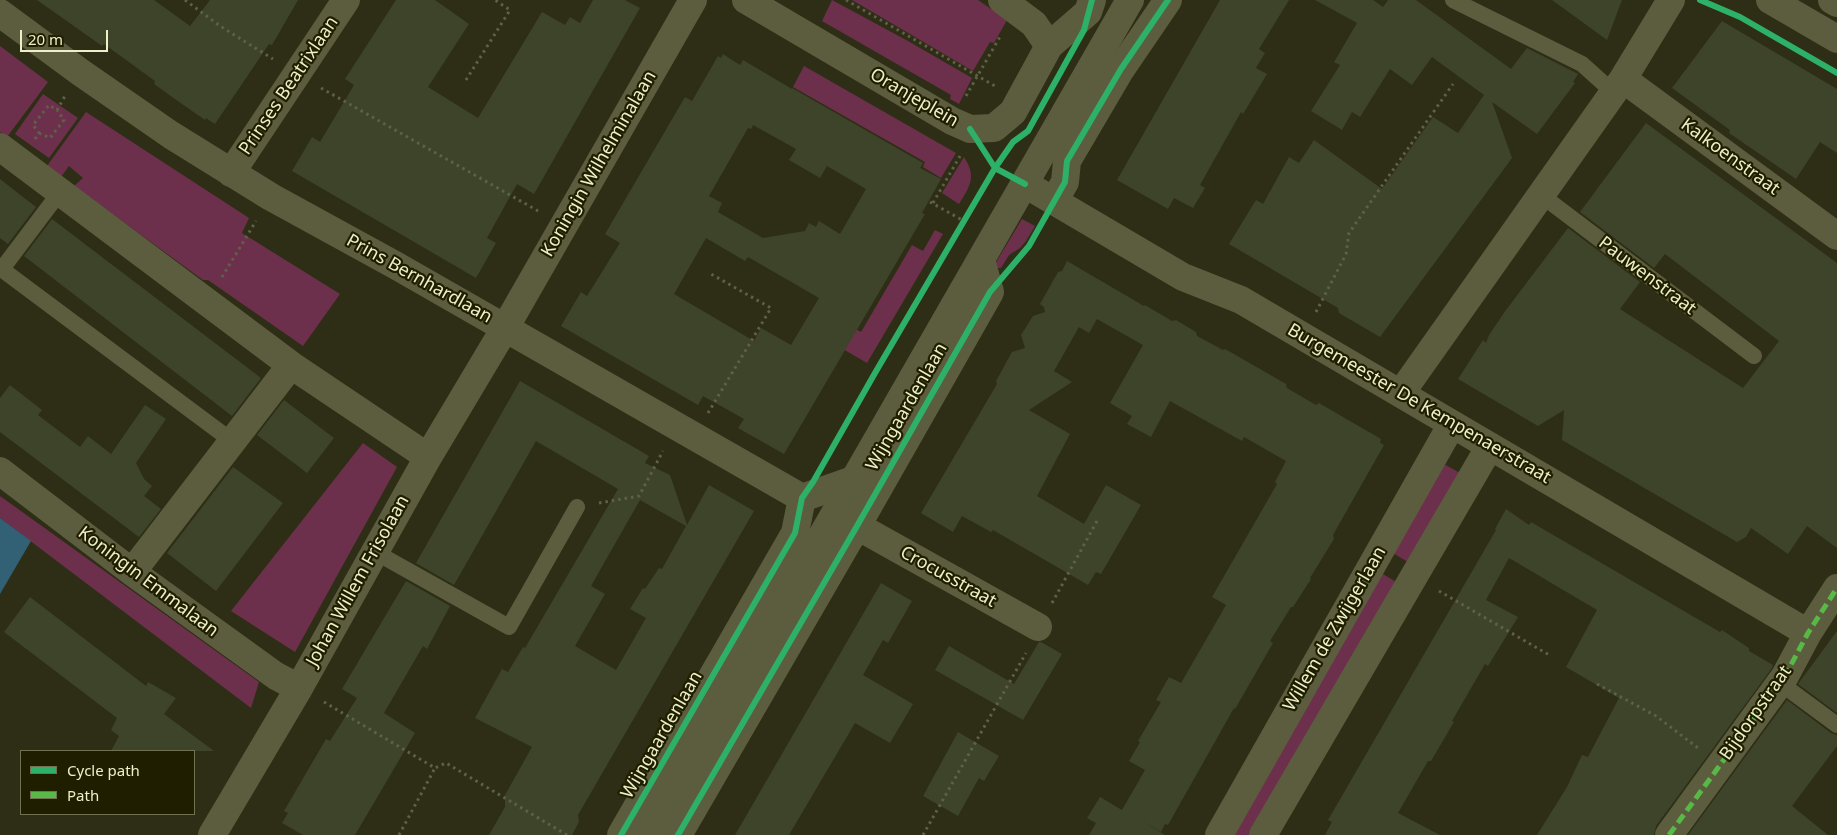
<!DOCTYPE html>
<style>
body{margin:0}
#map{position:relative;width:1837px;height:835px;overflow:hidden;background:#2e2e16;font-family:"Noto Sans",sans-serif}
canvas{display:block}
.legend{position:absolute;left:20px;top:750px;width:175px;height:65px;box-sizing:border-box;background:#1f1f00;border:1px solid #717250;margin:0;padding:6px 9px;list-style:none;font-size:15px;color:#ecefc7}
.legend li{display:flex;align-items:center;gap:10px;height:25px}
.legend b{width:25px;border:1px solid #717250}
.scale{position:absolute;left:20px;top:30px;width:88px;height:22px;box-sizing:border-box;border:2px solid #ecefc7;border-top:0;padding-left:6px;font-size:15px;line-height:18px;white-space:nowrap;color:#ecefc7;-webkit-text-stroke:4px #1f1f00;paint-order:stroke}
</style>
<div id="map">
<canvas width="1837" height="835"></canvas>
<ul class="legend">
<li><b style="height:6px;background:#2db169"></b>Cycle path</li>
<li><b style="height:6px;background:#58b947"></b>Path</li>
</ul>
<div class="scale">20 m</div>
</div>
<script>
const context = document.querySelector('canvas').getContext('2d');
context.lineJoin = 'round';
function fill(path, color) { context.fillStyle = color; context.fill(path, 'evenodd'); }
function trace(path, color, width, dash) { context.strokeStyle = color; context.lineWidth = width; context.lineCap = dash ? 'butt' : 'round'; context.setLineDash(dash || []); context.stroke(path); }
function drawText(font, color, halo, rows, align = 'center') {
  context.font = font + ' "Noto Sans",sans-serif'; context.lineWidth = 4.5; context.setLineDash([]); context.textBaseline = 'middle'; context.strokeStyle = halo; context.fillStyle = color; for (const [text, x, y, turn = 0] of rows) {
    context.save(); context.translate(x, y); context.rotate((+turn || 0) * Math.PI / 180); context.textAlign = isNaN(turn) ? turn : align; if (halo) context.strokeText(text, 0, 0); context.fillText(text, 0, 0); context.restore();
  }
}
fill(new Path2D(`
 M832 0 908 41 972 78 959 104 950 99 951 95 822 21Z
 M852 0H978L1007 20 994 43 990 42 973 71Z
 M0 46 48 82 7 137 0 132Z
 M804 66 956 153 941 178 923 167 925 162 793 87Z
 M43 94 78 118 49 158 15 134Z
 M86 112 249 218 242 233 340 294 303 346 208 280H203L74 186 83 178 69 166 61 177 47 166Z
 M964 157C977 177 970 186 959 204L942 193Z
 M1022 219 1035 226 1026 241 1020 248 1009 255 1001 268H998L995 264Z
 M935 230 943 234 867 363 819 335 831 315 861 332 912 245 923 251Z
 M363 443 397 467 295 652 231 611Z
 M1442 463 1460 473 1408 562 1391 552Z
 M0 496 259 682 251 708 0 518Z
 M1376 570 1398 583 1252 835H1226Z`), '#6d304c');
fill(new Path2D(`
 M0 518 31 541 0 594Z`), '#326074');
fill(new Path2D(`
 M37 0H154L190 26 210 0H298L272 45 269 44 215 124 206 118 205 120 182 104 154 84 155 81 133 65 104 44 102 46Z
 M396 0H435L469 24 428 87 478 118 542 12 565 25 570 17 580 23 593 0H625L640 8 534 194 517 184 487 238 496 243 476 278 292 171 312 137 320 142 354 85 345 79Z
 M1220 0H1289L1259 49 1265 53 1256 68 1267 74 1243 114 1241 112 1200 185 1205 188 1193 208 1174 198 1168 209 1117 180Z
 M1315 0H1373L1383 7 1388 0H1416L1511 69 1527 48 1578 74 1573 82 1575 83 1537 134 1492 102 1512 158 1380 337 1339 313 1338 308 1229 244 1256 200 1263 204 1289 157 1299 163 1314 140 1382 189 1433 117 1458 133 1484 95 1432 57 1412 85 1390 69 1360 117 1352 112 1342 130 1311 111 1340 65 1334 62 1357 23Z
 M1552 0H1622L1607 40Z
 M1722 21 1837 89V153L1820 142 1796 179 1729 133 1730 130 1672 88Z
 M723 54 740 65 743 60 792 89V88L923 163 920 168 941 179 922 213 925 214 784 454 738 428 744 419 703 396 698 405 561 326 581 292 587 296 620 243 605 234 685 97 692 101 718 56 721 58ZM753 125 796 149 789 160 820 178 827 166 866 189 840 234 819 221 816 227 809 223 805 231 763 238 718 212 722 203 709 196 748 128 751 129ZM706 238 745 261 748 257 819 298 791 345 761 328 754 341 674 294Z
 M1646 123 1837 263V548L1807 526 1788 554 1751 528 1746 537 1737 542 1562 440 1564 410 1538 426 1458 379 1483 340 1486 343 1489 335 1506 310 1568 228 1640 282 1620 309 1743 388 1779 341 1665 254 1654 268 1580 212Z
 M0 179 36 207 8 244 0 238Z
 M52 219 261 378 232 416 24 256Z
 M1067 261 1144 306 1145 305 1172 321 1176 320 1196 332 1197 336 1223 350 1225 349 1234 354 1286 384 1287 388 1316 405 1319 403 1381 439 1380 443 1384 445 1333 535 1334 539 1310 578 1311 579 1293 607H1291L1270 641 1273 643 1235 709 1234 708 1168 825 1165 824 1161 832 1142 821 1165 835H1089L1096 823 1087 818 1100 797 1122 810 1145 770 1129 761 1140 742 1138 741 1161 702 1156 700 1169 677 1181 683 1226 605 1212 597 1277 484 1275 482 1286 461 1244 437 1242 441 1170 401 1151 437 1127 424 1132 416 1110 403 1143 345 1097 319 1089 333 1079 327 1054 371 1072 382 1029 410 1070 434 1037 496 1084 524 1106 485 1141 505 1101 574 1096 572 1088 585 993 530 991 532 962 516 953 532 921 513 997 384 996 381 1012 352 1025 348 1021 335 1033 316 1045 312 1044 307 1040 304 1058 272 1062 271Z
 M520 381 649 456 645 463 670 475 687 525 709 485 754 511 578 815 579 822 572 835H489L505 807V795L532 747 475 718 502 669 508 672 523 647 525 648 618 489 536 441 454 585 416 563ZM640 500 686 526 662 569 659 568 645 589 643 588 630 609 646 618 616 670 575 646 605 594 591 586Z
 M10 385 42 410 38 415 80 447 88 436 111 454 145 405 166 419 136 463 144 479 152 486 144 496 161 509 139 537 0 432V398Z
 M284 400 334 438 307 473 257 435Z
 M233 467 283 503 216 591 167 553Z
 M1506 509 1529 525 1531 522 1720 632 1722 630 1749 648V651L1773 665 1772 668 1656 826 1654 835H1537L1567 787 1582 755 1588 757 1619 698 1566 667 1597 610 1509 558 1486 600 1518 617 1488 666 1485 664 1452 721 1454 722 1431 761H1428L1398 813 1440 835H1325L1332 822 1328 820 1496 530 1495 529Z
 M406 581 450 606 427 649 423 646 384 713 415 733 355 835H303L282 823 288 813 284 811 326 739 330 741 357 698 342 689Z
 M881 583 912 601 888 643 883 640 863 675 913 704 890 743 855 723 789 835H735Z
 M30 597 146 686 148 682 176 698 164 714 214 751H111L119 736 111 730 117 718 4 632Z
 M1837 631V713L1798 684Z
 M1039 642H1041L1062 654 1023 720 935 670 949 646 1014 684Z
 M1787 700 1831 733 1837 735V746L1792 806 1828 835H1688Z
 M958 732 999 756 984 781 979 778 958 816 923 796Z`), '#3d442a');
trace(new Path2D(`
 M185 0 220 26 273 59
 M846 0 995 86
 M466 80 510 10 495 0
 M321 88 540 212
 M966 96 1001 35
 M39 133 50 138 64 120 57 110
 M35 139 39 133 33 125 49 105 57 110 65 96
 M930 202 964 221
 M933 203 960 156
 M222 277 256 221
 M1316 312 1346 254 1349 233 1453 84
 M708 413 771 308 711 274
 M599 503 639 496 663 451
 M1439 591 1551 656
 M1052 603 1097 521
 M1597 684 1656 716 1698 748
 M324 702 435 768 446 763 567 835
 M399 835 435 768
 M923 835 1026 653`), '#606048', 3, [2.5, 4]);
trace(new Path2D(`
 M1453 0 1582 64 1613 92
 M1541 195 1754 356
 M0 268 232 441
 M2 269 60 192
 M375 552 509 627 577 507
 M1780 683 1837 725`), '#5c5c3e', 16);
trace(new Path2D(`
 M746 0 952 121 970 129 994 128 1013 112 1049 46 1088 12 1092 0
 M1002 0 1034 24 1049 46
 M0 13 80 72 171 135 271 197 395 265 802 498 856 479
 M1623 79 1837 236
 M0 147 291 365 428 457
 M231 173 346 0
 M1025 184 1183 277 1241 300 1808 633
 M1054 201 1065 182 1067 161 1121 69 1168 0
 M1401 393 1623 79 1671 0
 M0 471 132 572 276 676 299 688
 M857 526 1038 627
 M132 572 291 365
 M212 835 299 688 428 457 505 328 693 0
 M621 835 795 533 802 498
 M678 835 857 526 990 292 981 260
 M1219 835 1452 424
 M1263 835 1490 446
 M1669 835 1785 676 1808 633 1837 588`), '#5c5c3e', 28);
trace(new Path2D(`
 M1770 0 1837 39
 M1832 0 1837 3
 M650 835 1130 0`), '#5c5c3e', 28);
trace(new Path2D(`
 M1669 835 1785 676 1808 633 1837 588`), '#58b947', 5, [10, 5]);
trace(new Path2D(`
 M1700 0 1740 17 1837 73
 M970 129 995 168 1025 184
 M621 835 795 533 802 498 813 482 875 373 995 168 1013 142 1028 131 1084 30 1092 0
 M678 835 857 526 990 292 1029 246 1065 182 1067 161 1121 69 1168 0`), '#2db169', 6);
drawText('18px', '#ecefc7', '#1f1f00', [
 ["Prinses Beatrixlaan",289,86,-56],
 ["Oranjeplein",914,98,30],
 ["Kalkoenstraat",1730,157,36],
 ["Koningin Wilhelminalaan",599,164,-60],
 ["Pauwenstraat",1647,276,37],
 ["Prins Bernhardlaan",419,279,29],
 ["Burgemeester De Kempenaerstraat",1419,404,30],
 ["Wijngaardenlaan",907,407,-60],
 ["Crocusstraat",948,577,29],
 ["Johan Willem Frisolaan",358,581,-61],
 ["Koningin Emmalaan",148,582,37],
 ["Willem de Zwijgerlaan",1335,629,-60],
 ["Bijdorpstraat",1756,713,-55],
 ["Wijngaardenlaan",662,735,-60]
]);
</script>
